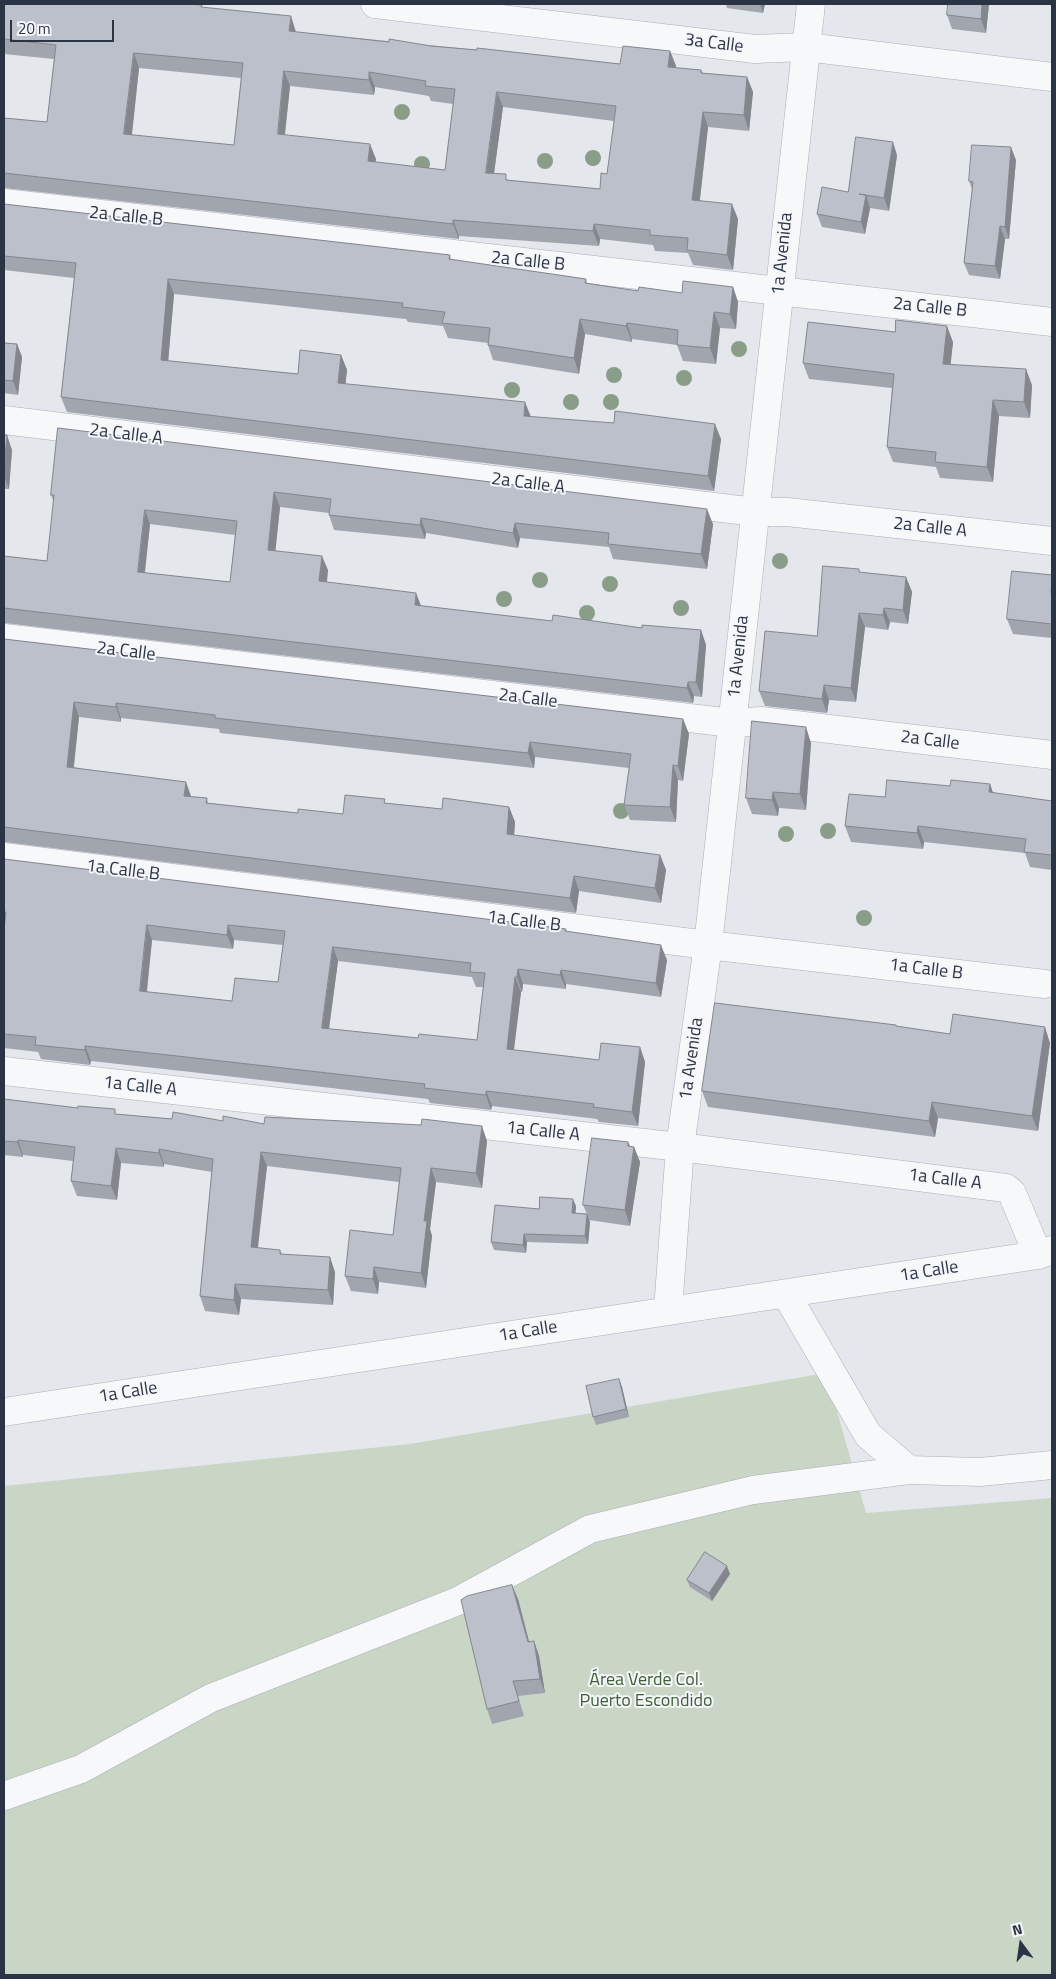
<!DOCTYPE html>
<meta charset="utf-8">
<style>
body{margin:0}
#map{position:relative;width:1056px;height:1979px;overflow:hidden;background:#e4e7ec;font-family:"Titillium Web",sans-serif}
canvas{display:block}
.frame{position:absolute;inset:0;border:5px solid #2b3445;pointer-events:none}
.north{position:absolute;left:996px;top:1919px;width:50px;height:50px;-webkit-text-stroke:4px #f4f6f9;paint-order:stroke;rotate:346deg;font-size:14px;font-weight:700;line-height:20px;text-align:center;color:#2b3445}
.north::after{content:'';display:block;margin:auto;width:18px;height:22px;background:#2b3445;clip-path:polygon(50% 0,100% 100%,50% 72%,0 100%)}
.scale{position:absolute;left:10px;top:20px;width:104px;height:22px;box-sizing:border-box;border:2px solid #2b3445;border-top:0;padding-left:6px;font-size:15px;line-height:18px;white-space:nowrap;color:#2b3445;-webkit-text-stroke:4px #f4f6f9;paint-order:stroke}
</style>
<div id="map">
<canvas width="1056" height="1979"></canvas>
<div class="frame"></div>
<div class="north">N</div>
<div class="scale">20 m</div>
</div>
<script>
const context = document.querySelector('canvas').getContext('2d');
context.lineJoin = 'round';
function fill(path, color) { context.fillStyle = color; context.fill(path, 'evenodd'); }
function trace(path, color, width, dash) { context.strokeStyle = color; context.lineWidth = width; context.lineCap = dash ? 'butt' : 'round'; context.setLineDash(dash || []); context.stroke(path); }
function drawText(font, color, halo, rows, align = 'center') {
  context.font = font + ' "Titillium Web",sans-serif'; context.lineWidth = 4; context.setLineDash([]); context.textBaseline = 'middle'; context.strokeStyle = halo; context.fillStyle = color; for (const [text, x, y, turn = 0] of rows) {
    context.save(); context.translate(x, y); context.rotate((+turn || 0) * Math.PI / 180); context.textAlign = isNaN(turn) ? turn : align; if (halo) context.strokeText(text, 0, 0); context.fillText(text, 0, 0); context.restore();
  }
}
fill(new Path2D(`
 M826 1373 866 1513 1052 1498V1975H4V1486L410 1444Z`), '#c9d6c5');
const minor = new Path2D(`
 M375 4 755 49 806 47 1052 77
 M4 203 1052 322
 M4 420 755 512H787L1052 541
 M4 638 732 723 761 721 1052 755
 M4 857 708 945 1045 984
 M4 1071 680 1147 1006 1188 1012 1193 1038 1255
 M786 1294 868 1435 909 1470 980 1472 1052 1465
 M668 1310 680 1147 708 945 811 4
 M4 1412 1038 1255 1052 1250
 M4 1796 81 1769 211 1698 458 1601 590 1529 753 1490 909 1470`);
trace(minor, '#a9aeb7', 29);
trace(minor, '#f7f8fa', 28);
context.fillStyle = '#899d89';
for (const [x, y] of [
 [402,112],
 [593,158],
 [545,161],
 [422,164],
 [739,349],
 [614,375],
 [684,378],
 [512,390],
 [571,402],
 [611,402],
 [780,561],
 [540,580],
 [610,584],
 [504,599],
 [681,608],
 [587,613],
 [621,811],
 [828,831],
 [786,834],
 [864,918]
]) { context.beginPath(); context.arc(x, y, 8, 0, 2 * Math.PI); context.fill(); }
fill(new Path2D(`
 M4 4 202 5V7L296 32 620 64 670 51 676 66V68L701 70 703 73 747 77 753 92 749 131 708 127 700 200 738 219 733 270 693 265 688 253 655 251 653 245 600 239 599 246 459 236V239L4 188V118L47 122 54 59 4 54ZM139 68 241 78 234 145 132 135ZM290 86 374 95 375 87 429 96 431 101 453 104 445 170 375 162 376 159 285 135ZM503 107 614 121 607 174 600 189 508 180 494 173Z
 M726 4H765L763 13 727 8Z
 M989 4 986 33 952 29 947 15Z
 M897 155 889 211 870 208 865 234 822 227 817 214Z
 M1016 160 1009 239H1005L1000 279 969 275 964 263 972 189 969 181Z
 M4 204 450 255 451 260 586 279 587 283 638 291 682 293 733 287 738 302 736 329 720 328 716 364 683 361 677 345 632 339V342L585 334 579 374 493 360 488 345V343L448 338 443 326 408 322 406 319 174 294 168 361 298 374 341 355 347 370 345 384 531 417 721 439 714 491 67 412 61 397 74 278 4 270Z
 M953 342 950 365 1032 385 1030 418 999 416 993 482 940 478 936 467 893 462 887 447 892 388 809 379 803 363Z
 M4 343 17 344 22 357 18 395 4 393Z
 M58 428 713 524 707 569 613 559 609 547 520 538 518 548 426 533 425 539 334 530 329 515V513L280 507 275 550 328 570 327 582 421 606 552 621 642 628 701 630 706 645 702 697 694 696 693 703 4 623V556L47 561 54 503 51 495ZM150 524 235 535 230 582 145 573Z
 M4 435 12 450 9 489H4Z
 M860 573 906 577 912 592 908 624 890 622 888 630 865 627 856 702 829 700 827 713 765 706 759 691 817 636Z
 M1052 575V638L1013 634 1007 619Z
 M4 639 683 719 689 734 683 781 678 780 676 822 630 820 624 805 629 768 535 757 534 768 220 733 219 729 121 718V722L79 717 74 767 191 797 207 798 208 803 298 813 343 814 386 803 442 809 509 807 515 822 514 835 660 855 666 870 661 903 579 891 576 913 4 842Z
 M811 743 806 810 779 808 778 816 752 814 746 798Z
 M990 784 993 793 1052 801V870L1030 867 1025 853 924 842 923 849 851 842 845 826 885 797 950 786Z
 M4 859 566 929 567 932 667 960 661 997 566 984V989L523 984 522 992H521L514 1050 599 1060 640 1047 645 1062 638 1126 599 1122 597 1119 492 1106 491 1110 430 1103 428 1099 182 1071 91 1061 90 1065 41 1059 38 1052 4 1048ZM152 940 233 949 234 940 283 945 278 982 232 1001 147 992ZM338 961 472 977 476 987H483L477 1040 418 1038 329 1029Z
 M896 1025 897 1027 950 1034 1050 1043 1038 1131 938 1118 935 1137 708 1107 702 1091Z
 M4 1099 117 1114 172 1119 223 1121 487 1141 482 1188 436 1182 430 1229 432 1236 426 1288 379 1282 378 1294 351 1291 345 1276 393 1235 399 1182 267 1166 258 1248 280 1250 282 1254 335 1272 333 1305 241 1299 239 1315 205 1311 200 1296 212 1172 164 1164V1167L121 1163 117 1200 77 1196 71 1181 73 1161 23 1155V1157L4 1155Z
 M628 1142 630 1146 634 1147 640 1162 630 1226 589 1220 590 1222 588 1244 527 1242 526 1253 494 1250 491 1242 539 1209 576 1206 575 1213 587 1214 583 1205Z
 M619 1379 622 1387 629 1417 596 1425 593 1417Z
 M730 1574 712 1601 690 1587 687 1580Z
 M518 1599 529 1642 534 1641 539 1656 545 1693 518 1696 524 1716 492 1724 487 1709Z`), '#a1a5ae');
fill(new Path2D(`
 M760 4H765L763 13Z
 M982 4H989L986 33 981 19Z
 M291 16 296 32 294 47 289 31Z
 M670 51 676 66 674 83 668 67Z
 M134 53 139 68 130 150 124 134Z
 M284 71 290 86 283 150 278 134Z
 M369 72 375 87 374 95 369 80Z
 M747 77 753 92 749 131 744 115Z
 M497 92 503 107 492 188 486 173Z
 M703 112 708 127 698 215 692 200Z
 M893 142 897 155 889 211 884 198Z
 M370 144 376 159 373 177 368 161Z
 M1011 147 1016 160 1009 239 1005 227Z
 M866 195 870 208 865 234 861 222Z
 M732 204 738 219 733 270 727 255Z
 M453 220 459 236V239L453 224Z
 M594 224 600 239 599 246 593 231Z
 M1000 226 1005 239 1000 279 995 266Z
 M168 279 174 294 167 375 161 360Z
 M733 287 738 302 736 329 730 314Z
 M714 312 720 328 716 364 710 348Z
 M580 319 585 334 579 374 574 358Z
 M627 323 632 339V342L626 326Z
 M947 326 953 342 949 380 943 364Z
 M17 344 22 357 18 395 13 381Z
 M341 355 347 370 344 399 338 383Z
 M1026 369 1032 385 1030 418 1024 402Z
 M993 400 999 416 993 482 987 467Z
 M525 402 531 417 524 416Z
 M715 424 721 439 714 491 708 476Z
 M7 435 12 450 9 489 4 476Z
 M274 492 280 507 274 565 268 550Z
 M707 509 713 524 707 569 701 554Z
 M145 510 150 524 143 587 138 572Z
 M421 518 426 533 425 539 420 525Z
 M515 523 520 538 518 548 513 533Z
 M322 556 328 570 325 596 319 581Z
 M906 577 912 592 908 624 903 610Z
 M416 593 422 608 415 605Z
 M884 608 890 622 888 630 883 615Z
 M859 613 865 627 856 702 851 688Z
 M701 630 706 645 702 697 696 682Z
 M688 682 694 696 693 703 687 688Z
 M824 685 829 700 827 713 822 699Z
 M74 702 79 717 72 781 67 767Z
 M116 703 121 718V722L116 707Z
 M683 719 689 734 683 781 678 766Z
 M806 727 811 743 806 810 800 794Z
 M530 742 535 757 534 768 528 753Z
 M673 765 678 780 676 822 670 807Z
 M186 782 191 796H184Z
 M990 784 995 799 989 792Z
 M773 792 779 808 778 816 772 800Z
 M509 807 515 822 513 849 507 834Z
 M918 826 924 842 923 849 917 833Z
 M660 855 666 870 661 903 655 888Z
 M574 876 579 891 576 913 570 898Z
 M147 925 152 940 145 1006 140 991Z
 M228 925 234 940 233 949 227 935Z
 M661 945 667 960 661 997 656 983Z
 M333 947 338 961 327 1043 322 1028Z
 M518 969 523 984 522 992 517 977Z
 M561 970 566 984V989L560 975Z
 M515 977 521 992 512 1064 507 1049Z
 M1045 1027 1050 1043 1038 1131 1032 1116Z
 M85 1046 91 1061 90 1065 85 1050Z
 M640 1047 645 1062 638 1126 632 1112Z
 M486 1091 492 1106 491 1110 486 1095Z
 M932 1102 938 1118 935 1137 929 1121Z
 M482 1126 487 1141 482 1188 476 1173Z
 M18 1140 23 1155V1157L17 1142Z
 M628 1142 633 1154 634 1147 640 1162 630 1226 625 1210Z
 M116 1148 121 1163 117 1200 111 1186Z
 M159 1149 164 1164V1167L159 1153Z
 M261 1152 267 1166 256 1262 251 1247Z
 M431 1168 436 1182 430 1229 432 1236 426 1288 421 1273 424 1221Z
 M573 1199 576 1206 575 1221 572 1213Z
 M587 1214 590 1222 588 1244 585 1236Z
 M524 1234 527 1242 526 1253 523 1245Z
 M330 1257 335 1272 333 1305 328 1290Z
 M374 1267 379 1282 378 1294 373 1279Z
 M235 1284 241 1299 239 1315 234 1300Z
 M619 1379 622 1387 629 1417 626 1409Z
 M727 1566 730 1574 712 1601 709 1593Z
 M512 1585 518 1599 533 1657 528 1642Z
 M534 1641 539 1656 545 1693 540 1679Z`), '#83868d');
const building = new Path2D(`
 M4 4H186L202 5 201 7 291 16 289 31 389 42V39L431 46 477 50V48L620 64 623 46 670 51 668 67 701 70V73L747 77 744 115 703 112 692 200 732 204 727 255 687 250 688 238 650 235V230L594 224 593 231 453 220V224L4 173V118L47 122 56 45 4 39ZM134 53 243 63 234 145 124 134ZM284 71 369 80V72L426 81 425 86 455 89 445 170 368 161 370 144 278 134ZM497 92 616 106 607 174 601 173 600 189 506 180V174L486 173Z
 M948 4H982L981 19 947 15Z
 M856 137 893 142 884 198 859 194 866 195 861 222 817 214 822 187 848 192Z
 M972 145 1011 147 1005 227 1000 226 995 266 964 263 973 182 969 181Z
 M4 204 450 255 449 259 586 279 585 283 638 291 639 287 682 293 683 281 733 287 730 314 714 312 710 348 677 345 678 330 627 323 626 326 580 319 574 358 488 345 490 328 442 323 445 312 402 307 403 303 168 279 161 360 298 374 300 350 341 355 338 383 525 402 524 416 614 423 615 411 715 424 708 476 61 397 76 263 4 256Z
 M896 320 947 326 943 364 1026 369 1024 402 993 400 987 467 935 462 936 452 887 447 894 374 803 363 808 322 895 332Z
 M4 343 17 344 13 381 4 380Z
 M58 428 707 509 701 554 608 544 609 533 515 523 513 533 421 518 420 525 329 515 331 499 274 492 268 550 322 556 319 581 416 593 415 605 552 621 553 615 642 628V625L701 630 696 682H688L687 688 4 608V556L47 561 54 495H51ZM145 510 237 521 230 582 138 572Z
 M4 435H7L4 468Z
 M823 566 859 569V572L906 577 903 610 884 608 883 615 859 613 851 688 824 685 822 699 759 691 765 631 817 636Z
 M1012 571 1052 575 1051 593H1052V624L1007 619Z
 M4 639 683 719 678 766 673 765 670 807 624 805 631 754 530 742 528 753 215 718V715L116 703V707L74 702 67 767 186 782 184 796 207 798 206 803 298 813V809L343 814 345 795 385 799 384 803 442 809 443 798 509 807 507 834 660 855 655 888 574 876 570 898 4 827Z
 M752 721 806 727 800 794 773 792 772 800 746 798Z
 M887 780 950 786 951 780 990 784 989 792 1052 801V855L1024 852 1026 839 918 826 917 833 845 826 849 794 885 797Z
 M4 859 566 929 565 931 661 945 656 983 561 970 560 975 518 969 517 977H515L507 1049 599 1060 601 1043 640 1047 632 1112 593 1107 594 1104 486 1091V1095L424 1088 425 1084 177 1056 85 1046V1050L35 1045 36 1037 4 1034V930L6 912H4ZM147 925 227 935 228 925 285 931 278 982 235 978 232 1001 140 991ZM333 947 471 963 470 972 485 973 477 1040 419 1034 418 1038 322 1028Z
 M715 1003 896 1025V1026L950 1034 953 1014 1045 1027 1032 1116 932 1102 929 1121 702 1091Z
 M4 1099 78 1108V1106L115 1109V1114L172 1119 173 1112 223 1121V1116L264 1124 265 1117 421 1125 422 1119 482 1126 476 1173 431 1168 424 1221H427L421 1273 374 1267 373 1279 345 1276 350 1230 393 1235 401 1168 261 1152 251 1247 280 1250V1254L330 1257 328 1290 235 1284 234 1300 200 1296 213 1159 159 1149V1153L116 1148 111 1186 71 1181 75 1147 18 1140 17 1142 4 1141Z
 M592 1138 628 1142V1146L634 1147 625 1210 583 1205Z
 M540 1197 573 1199 572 1213 587 1214 585 1236 524 1234 523 1245 491 1242 495 1205 539 1209Z
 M619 1379 626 1409 593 1417 586 1386Z
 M705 1552 727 1566 709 1593 687 1580Z
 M512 1585 528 1642 534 1641 540 1679 513 1681 519 1701 487 1709 461 1600 467 1596Z`);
fill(building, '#bbc0ca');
trace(building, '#83868d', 1);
drawText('18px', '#2b3445', '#f4f6f9', [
 ["3a Calle",714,44,7],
 ["2a Calle B",126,217,6],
 ["1a Avenida",783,254,-84],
 ["2a Calle B",528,262,6],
 ["2a Calle B",930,308,6],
 ["2a Calle A",126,435,7],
 ["2a Calle A",528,484,7],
 ["2a Calle A",930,528,6],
 ["2a Calle",126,652,7],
 ["1a Avenida",739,657,-84],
 ["2a Calle",528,699,7],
 ["2a Calle",930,741,7],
 ["1a Calle B",123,871,7],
 ["1a Calle B",524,922,7],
 ["1a Calle B",926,970,7],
 ["1a Avenida",692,1059,-82],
 ["1a Calle A",140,1087,6],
 ["1a Calle A",543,1132,6],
 ["1a Calle A",945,1180,7],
 ["1a Calle",929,1272,-9],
 ["1a Calle",528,1332,-9],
 ["1a Calle",128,1393,-9]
]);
drawText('18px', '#3f6138', '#f4f6f9', [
 ["Área Verde Col.",646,1681],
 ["Puerto Escondido",646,1702]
]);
</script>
